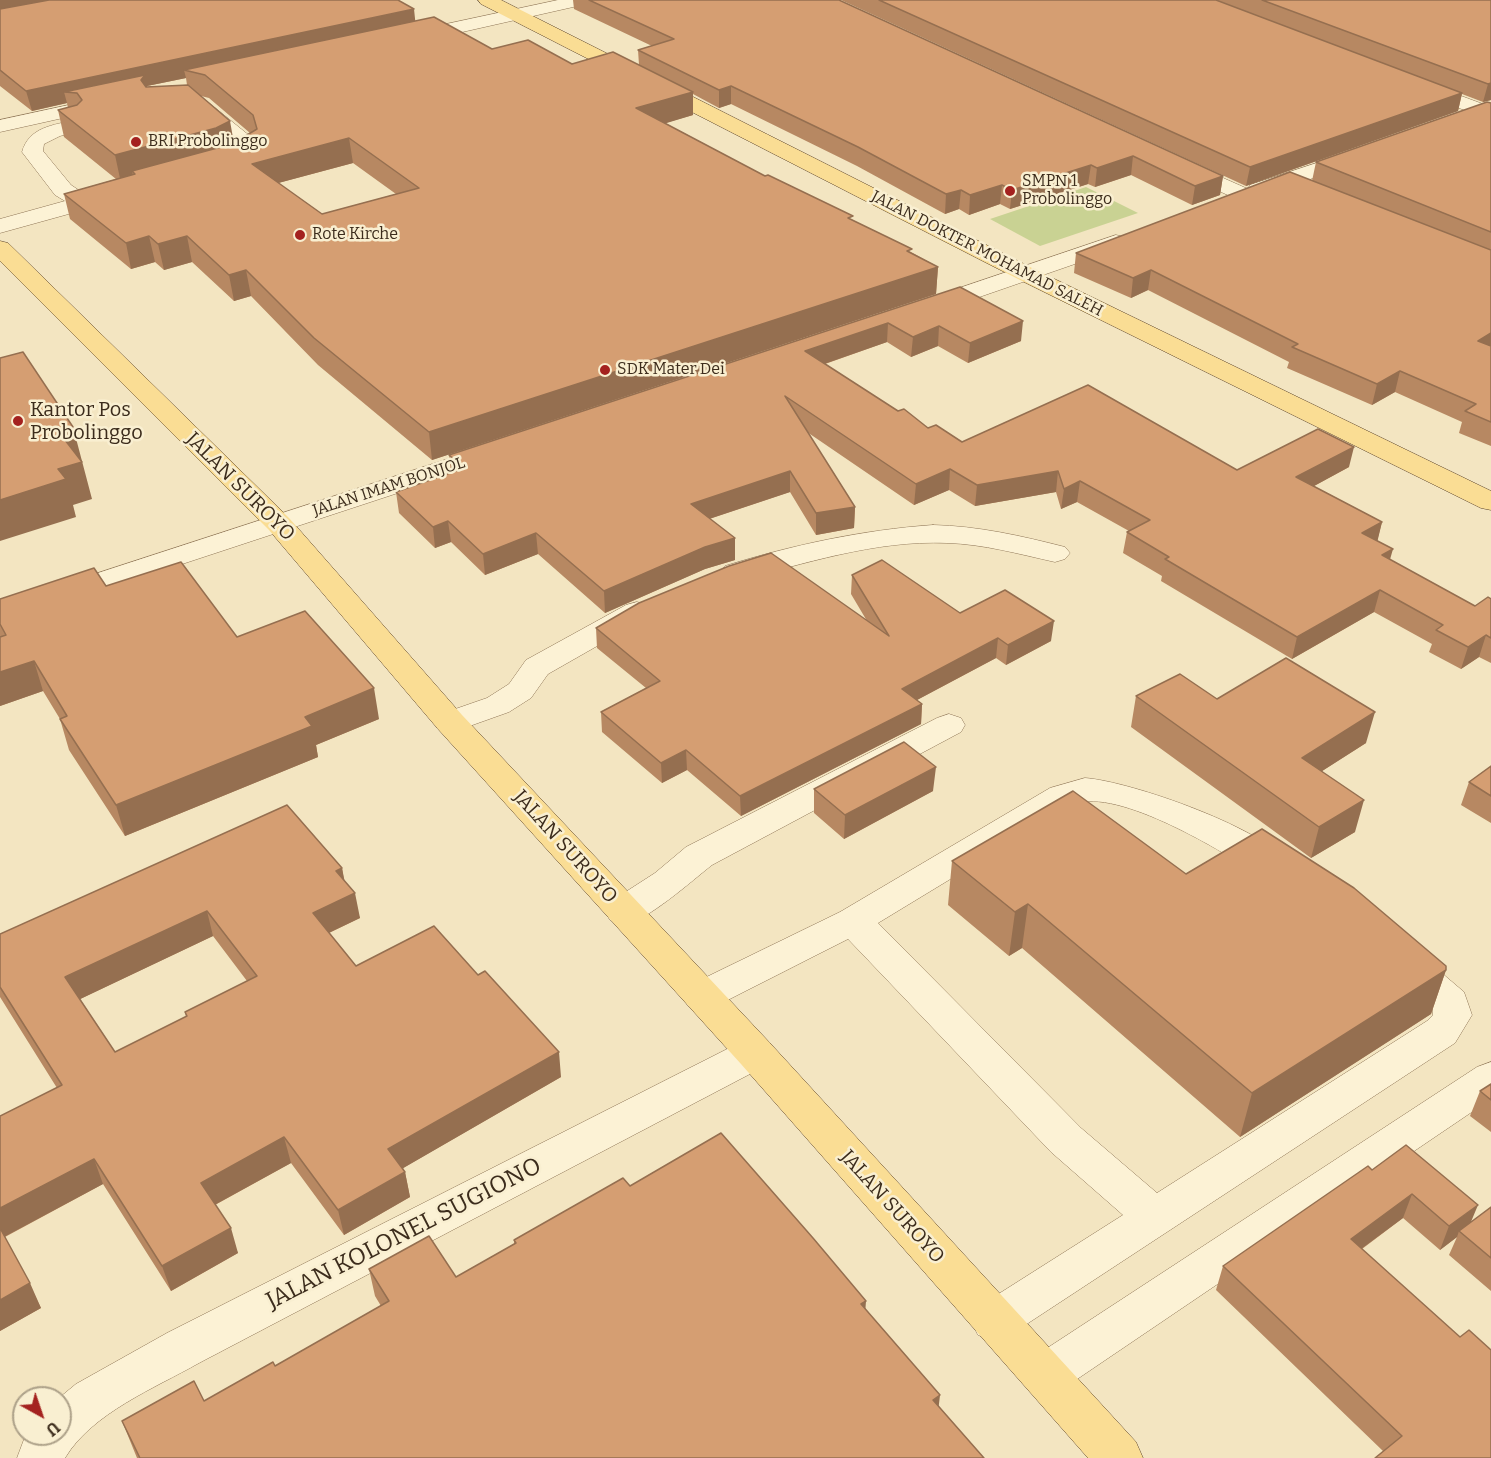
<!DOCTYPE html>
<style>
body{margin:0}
#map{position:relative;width:1491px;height:1458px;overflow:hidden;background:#f3e5c1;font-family:Bitter,serif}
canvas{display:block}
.north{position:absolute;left:12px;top:1386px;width:60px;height:60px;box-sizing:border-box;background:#f9efd1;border:2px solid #ada189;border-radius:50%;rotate:140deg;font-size:16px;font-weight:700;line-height:24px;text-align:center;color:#3c2c1c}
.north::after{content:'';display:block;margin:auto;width:21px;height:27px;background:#a4221f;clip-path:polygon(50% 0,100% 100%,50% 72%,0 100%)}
</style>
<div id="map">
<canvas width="1491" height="1458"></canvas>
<div class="north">U</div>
</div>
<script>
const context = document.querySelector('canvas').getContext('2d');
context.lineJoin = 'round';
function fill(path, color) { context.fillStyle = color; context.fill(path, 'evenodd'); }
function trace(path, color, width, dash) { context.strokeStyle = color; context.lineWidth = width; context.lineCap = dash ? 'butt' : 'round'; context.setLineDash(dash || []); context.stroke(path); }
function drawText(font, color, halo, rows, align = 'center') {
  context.font = font + ' Bitter,serif'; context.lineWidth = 5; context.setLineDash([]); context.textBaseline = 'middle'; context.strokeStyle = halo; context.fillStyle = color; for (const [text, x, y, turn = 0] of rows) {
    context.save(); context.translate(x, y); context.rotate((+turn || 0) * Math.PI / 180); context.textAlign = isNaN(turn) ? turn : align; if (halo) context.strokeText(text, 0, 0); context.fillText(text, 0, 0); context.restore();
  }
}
fill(new Path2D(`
 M1086 187 1138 213 1040 246 990 219Z`), '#c9d293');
const minor = new Path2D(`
 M558 0H591L582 5 409 44 400 38 409 32Z
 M1418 80 1491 107V120L1411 90 1408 86Z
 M197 97 204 99 256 141 259 152C252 163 230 171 218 167L214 163 239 147 190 107 187 103 190 99Z
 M101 98 108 100 111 104 108 108 0 132V120Z
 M76 120 83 122 86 126 83 130 60 136 44 144 43 151 71 185 86 195 111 188 119 190 122 195 119 200 0 233V219L65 201 55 195 22 152C29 127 53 125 76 120Z
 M1356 150 1363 152 1366 156 1363 160 1266 195H1254L1251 200 1243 202 1173 170 1169 166 1173 162H1187L1248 189 1250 185Z
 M1116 235 1124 237 1127 242 1124 247 936 312 927 314 918 312 915 307 918 302Z
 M491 445 501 447 505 453 501 459 0 624V605Z
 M933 525C978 526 1022 536 1065 547L1070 553 1065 559 1055 562C1019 554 983 544 947 543 874 540 805 564 735 581L725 578 720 572 725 566C793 545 862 530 933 525Z
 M637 602 648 605 652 611 648 617 548 674 531 698 509 712 450 733 438 729 434 722 438 715 487 698 509 684 526 660 626 605Z
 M949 714 961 718 965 725 961 732 712 865C694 879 645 923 624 924 620 924 614 922 610 920L605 911 610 902 655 873 686 847 937 718Z
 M1085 778C1130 781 1271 830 1293 868L1288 877 1275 881 1262 877C1224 852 1118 787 1074 804L878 923 1081 1128 1157 1193 1427 1021 1433 1015V1009L1391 972 1385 962 1391 952 1404 948 1417 952 1464 992 1472 1015 1455 1043 1010 1335 994 1341 978 1335 971 1321 978 1307 1123 1215 1051 1152 848 939 716 1006 702 1011 688 1006 683 996 688 986 840 912 1050 788Z
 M755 1038 769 1042 775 1053 769 1064 199 1363C155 1388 92 1413 65 1458H17L26 1434H60L59 1398 76 1384 167 1333 741 1042Z
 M1491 1062V1099L1061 1390 1045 1396 1029 1390 1022 1375 1029 1360 1477 1067Z`);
const major = new Path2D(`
 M478 0H501L1034 269 1491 491V510L1481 508 1018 279 481 4Z
 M0 241 8 243 289 518 462 715 769 1042 1136 1442 1143 1458H1088L741 1064 438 729 269 530 0 261Z`);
trace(minor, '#8e7556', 1);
trace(major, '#5b432b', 1);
fill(minor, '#fcf2d5');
fill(major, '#fadd94');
fill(new Path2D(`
 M0 0 416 21 492 49 572 64 639 65 638 50 652 46 574 9 573 0H839L1223 176 1220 195 1192 205 1131 175 1095 187 1088 184 1010 209 1000 204 969 215 959 209 945 214 857 166 731 104 719 108 693 94V115L665 123 765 176 853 220 938 267 936 294 432 460 318 365 251 296 234 301 192 262 164 270 155 262 131 269 70 219 64 194 116 179 64 137 58 110 68 108 67 103 32 111 0 86ZM186 78 187 85 147 87V86ZM201 96 209 98 250 133 234 143ZM353 163 396 194 322 214 278 183Z
 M841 0H1491V100L1483 102 1462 94 1458 111 1246 186Z
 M1491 103V446L1459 433 1462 422 1395 392 1372 405 1287 368 1289 362 1148 290 1131 298 1074 273 1076 253 1312 181 1316 162Z
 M960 287 1021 341 968 363 938 346 911 357 887 342 825 364 898 411 928 428 962 442 1237 470 1349 467 1314 486 1382 522 1377 541 1390 560 1475 606 1491 599V663L1479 657 1461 669 1429 652 1432 644 1374 612 1292 659 1161 581 1162 576 1123 553 1127 532 1129 531 1077 502 1061 509 1056 492 975 506 949 490 914 505 807 432 855 507 854 528 816 535 790 492 709 519 735 560 705 569 605 613 538 554 485 575 451 542 435 548 399 513 396 492 451 473 449 455Z
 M852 575 960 613 1051 641 1006 665 996 658 917 700 922 704 921 724 741 816 687 770 662 783 602 732 601 712 646 688 597 648 596 628 867 621 851 594Z
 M106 586 237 637 379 719 316 745 318 757 125 836 69 750 60 719 43 691 0 706V599Z
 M1136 696 1217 699 1366 743 1322 771 1355 832 1311 858 1131 727Z
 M1491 766V823L1461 805 1469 782Z
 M814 789 933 791 844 839 814 813Z
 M952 861 1186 874 1446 970 1431 1014 1240 1137 1022 948 1009 956 948 905Z
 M342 868 344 881 360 918 329 933 356 966 561 1077 403 1168 405 1172 410 1197 344 1235 291 1163 215 1205 238 1253 171 1291 103 1184 5 1237 41 1308 0 1331V1116L57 1088 0 997V934ZM213 936 247 981 185 1012 186 1017 115 1052 80 999Z
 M1491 1084V1132L1470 1116 1480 1091Z
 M1372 1170 1471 1222 1491 1207V1291L1449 1255 1457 1237 1440 1250 1403 1218 1362 1249 1491 1458 1383 1451 1216 1290 1223 1266Z
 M630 1186 865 1309 939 1407 984 1458H137L122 1421 204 1401 275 1366 381 1306 375 1296 369 1269 456 1277 514 1244V1240Z`), '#b78862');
fill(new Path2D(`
 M0 0H63L0 15Z
 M414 9 416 28 184 70 186 78 147 86 150 101 64 92 67 103 32 111 26 91Z
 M1491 83V100L1483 102 1488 84Z
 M731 86V104L719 108V90Z
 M693 92V115L637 132 636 108Z
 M1462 93 1458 111 1246 186 1250 167Z
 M230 121 235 149 135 174 132 171 134 180 121 183 115 155Z
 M349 138 353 163 256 189 252 164Z
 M1133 156 1131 175 1095 187 1097 168Z
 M1091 165 1088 184 1010 209 1012 190Z
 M1223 176 1220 195 1192 205 1195 186Z
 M1002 185 1000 204 969 215 970 195Z
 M961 190 959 209 945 214 946 194Z
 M149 236 155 262 131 269 126 243Z
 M187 236 192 262 164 270 158 244Z
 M938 267 936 294 432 460 429 432Z
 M246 270 251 296 234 301 229 275Z
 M1151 270 1148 290 1131 298 1133 278Z
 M1023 321 1021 341 968 363 970 343Z
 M888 323 887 342 804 371 805 351Z
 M939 326 938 346 911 357 913 337Z
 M1491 333V351L1478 341Z
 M1400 371 1395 392 1372 405 1377 384Z
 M73 427 92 499 73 505 76 517 0 541V500L58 469V431Z
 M1354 447 1349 467 1292 498 1296 477Z
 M950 469 949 490 914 505 916 484Z
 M790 471V492L691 525V504Z
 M1058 471 1056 492 975 506 977 485Z
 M1080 481 1077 502 1061 509 1064 489Z
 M855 507 854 528 816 535V513Z
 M448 521 451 542 435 548 433 527Z
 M1382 522 1377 543 1362 533Z
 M536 533 538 554 485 575 483 554Z
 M735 538V560L705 569 605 613 604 591 705 547Z
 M1393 549 1387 570 1382 555Z
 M1380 590 1374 612 1292 659 1297 637Z
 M1054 621 1051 641 1006 665 1008 645Z
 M1486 635 1479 657 1461 669 1468 647Z
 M998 638 996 658 900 709 902 689Z
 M34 661 43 691 0 706V672Z
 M374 688 379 719 316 745 318 757 125 836 116 805 305 717Z
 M922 704 921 724 741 816 740 796Z
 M1375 712 1366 743 1294 789 1302 758Z
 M686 750 687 770 662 783 661 763Z
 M936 767 933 791 844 839 845 815Z
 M1364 800 1355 832 1311 858 1319 827Z
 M342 868 347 893 336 871Z
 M355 893 360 918 318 938 313 913Z
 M1028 904 1022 948 1009 956 1015 912Z
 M207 911 213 936 74 1002 65 977Z
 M1446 970 1431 1014 1240 1137 1252 1093Z
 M559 1052 561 1077 393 1174 388 1149Z
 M284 1137 291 1163 209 1208 201 1183Z
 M94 1159 103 1184 2 1238 0 1233V1208Z
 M405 1172 410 1197 344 1235 338 1210Z
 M1412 1194 1403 1218 1342 1263 1351 1239Z
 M1478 1205 1468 1229 1459 1231 1457 1237 1440 1250 1449 1226Z
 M231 1228 238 1253 171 1291 162 1266Z
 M30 1283 41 1308 0 1331V1300Z
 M866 1301 864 1328 861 1304Z
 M940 1395 937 1421 933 1400Z`), '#956f50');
const building = new Path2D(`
 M49 0H398L414 9 26 91 0 70V9Z
 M589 0H839L1223 176 1195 186 1133 156 1097 168 1091 165 1012 190 1002 185 970 195 961 190 946 194 858 147 731 86 719 90 638 50 674 39Z
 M879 0H1216L1462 93 1250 167Z
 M1262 0H1491V83L1488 84Z
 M434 17 492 49 528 40 572 64 613 52 693 92 636 108 765 176 768 175 853 216 848 218 912 249 907 251 938 267 429 432 314 338 246 270 229 275 187 236 158 244 149 236 126 243 64 194 135 174 132 171 232 144 257 129 253 115 205 75 184 70ZM349 138 419 188 322 214 252 164Z
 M145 75 141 80 146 87 188 85 230 121 216 128 115 155 58 110 77 105 82 100 77 93 64 92Z
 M1487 102 1491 103V232L1316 162Z
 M1290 172 1491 250V333L1478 341 1491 346V422L1465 411 1476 404 1400 371 1377 384 1292 347 1298 344 1151 270 1133 278 1076 253Z
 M960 287 1023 321 970 343 939 326 913 337 888 323 805 351 898 411 904 409 928 428 936 425 962 442 1088 385 1237 470 1318 429 1354 447 1296 477 1382 522 1362 533 1393 549 1382 555 1475 606 1488 597 1491 599V638L1486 635 1468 647 1436 630 1443 625 1380 590 1297 637 1165 559 1169 557 1127 532 1150 520 1080 481 1064 489 1058 471 977 485 950 469 916 484 785 396 855 507 816 513 790 471 691 504 735 538 705 547 604 591 536 533 483 554 448 521 433 527 396 492 464 468 449 455Z
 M23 352 73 427 58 431 82 462 58 469 66 479 0 500V358Z
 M771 553 889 636 852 575 882 560 960 613 1005 590 1054 621 1008 645 998 638 902 689 922 704 740 796 686 750 661 763 601 712 660 681 596 628 639 603 729 566Z
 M181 562 237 637 305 611 374 688 305 717 312 726 116 805 60 719 67 716 34 661 0 672V637L6 635 0 624V599L94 568 106 586Z
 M1286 658 1375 712 1302 758 1364 800 1319 827 1136 696 1180 674 1217 699Z
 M904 742 936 767 845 815 814 789Z
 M1491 766V796L1469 782Z
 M1073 791 1186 874 1262 829 1354 888 1446 966V970L1252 1093 1028 904 1015 912 952 861Z
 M287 805 342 868 336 871 355 893 313 913 356 966 434 926 478 975 485 971 559 1052 388 1149 405 1172 338 1210 284 1137 201 1183 231 1228 162 1266 94 1159 0 1208V1116L62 1085 0 987V934ZM207 911 257 976 185 1012 187 1016 115 1052 65 977Z
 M1491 1084V1100L1480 1091Z
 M721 1133 813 1238 866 1301 861 1304 940 1395 933 1400 984 1458H140L122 1421 194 1381 204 1401 273 1362 275 1366 389 1301 369 1269 429 1236 456 1277 516 1243 514 1240 623 1178 630 1186Z
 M1406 1145 1478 1205 1449 1226 1412 1194 1351 1239 1460 1337 1469 1330 1491 1350V1458H1375L1402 1436 1223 1266 1368 1166 1372 1170Z
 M1491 1207V1258L1459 1231Z
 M0 1228 30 1283 0 1300Z`);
fill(building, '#d59e72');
trace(building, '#956f50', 1.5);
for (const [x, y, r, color] of [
 [136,142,6,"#a4221f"],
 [1010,191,6,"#a4221f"],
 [300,235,6,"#a4221f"],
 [605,370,6,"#a4221f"],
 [18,421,6,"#a4221f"]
]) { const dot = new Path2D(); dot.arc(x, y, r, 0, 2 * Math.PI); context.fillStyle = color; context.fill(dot); trace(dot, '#f9efd1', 2); }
drawText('16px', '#3c2c1c', '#f9efd1', [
 ["BRI Probolinggo",148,142],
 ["SMPN 1",1022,182],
 ["Probolinggo",1022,200],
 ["Rote Kirche",312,235],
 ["SDK Mater Dei",617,370]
], 'left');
drawText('16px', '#3c2c1c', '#f9efd1', [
 ["JALAN DOKTER MOHAMAD SALEH",987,254,27],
 ["JALAN IMAM BONJOL",389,487,-18]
]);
drawText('20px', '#3c2c1c', '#f9efd1', [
 ["Kantor Pos",30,410],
 ["Probolinggo",30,433]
], 'left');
drawText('20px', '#3c2c1c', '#f9efd1', [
 ["JALAN SUROYO",240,487,45],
 ["JALAN SUROYO",565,847,48],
 ["JALAN SUROYO",892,1207,48]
]);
drawText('24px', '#3c2c1c', '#f9efd1', [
 ["JALAN KOLONEL SUGIONO",404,1234,-27]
]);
</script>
